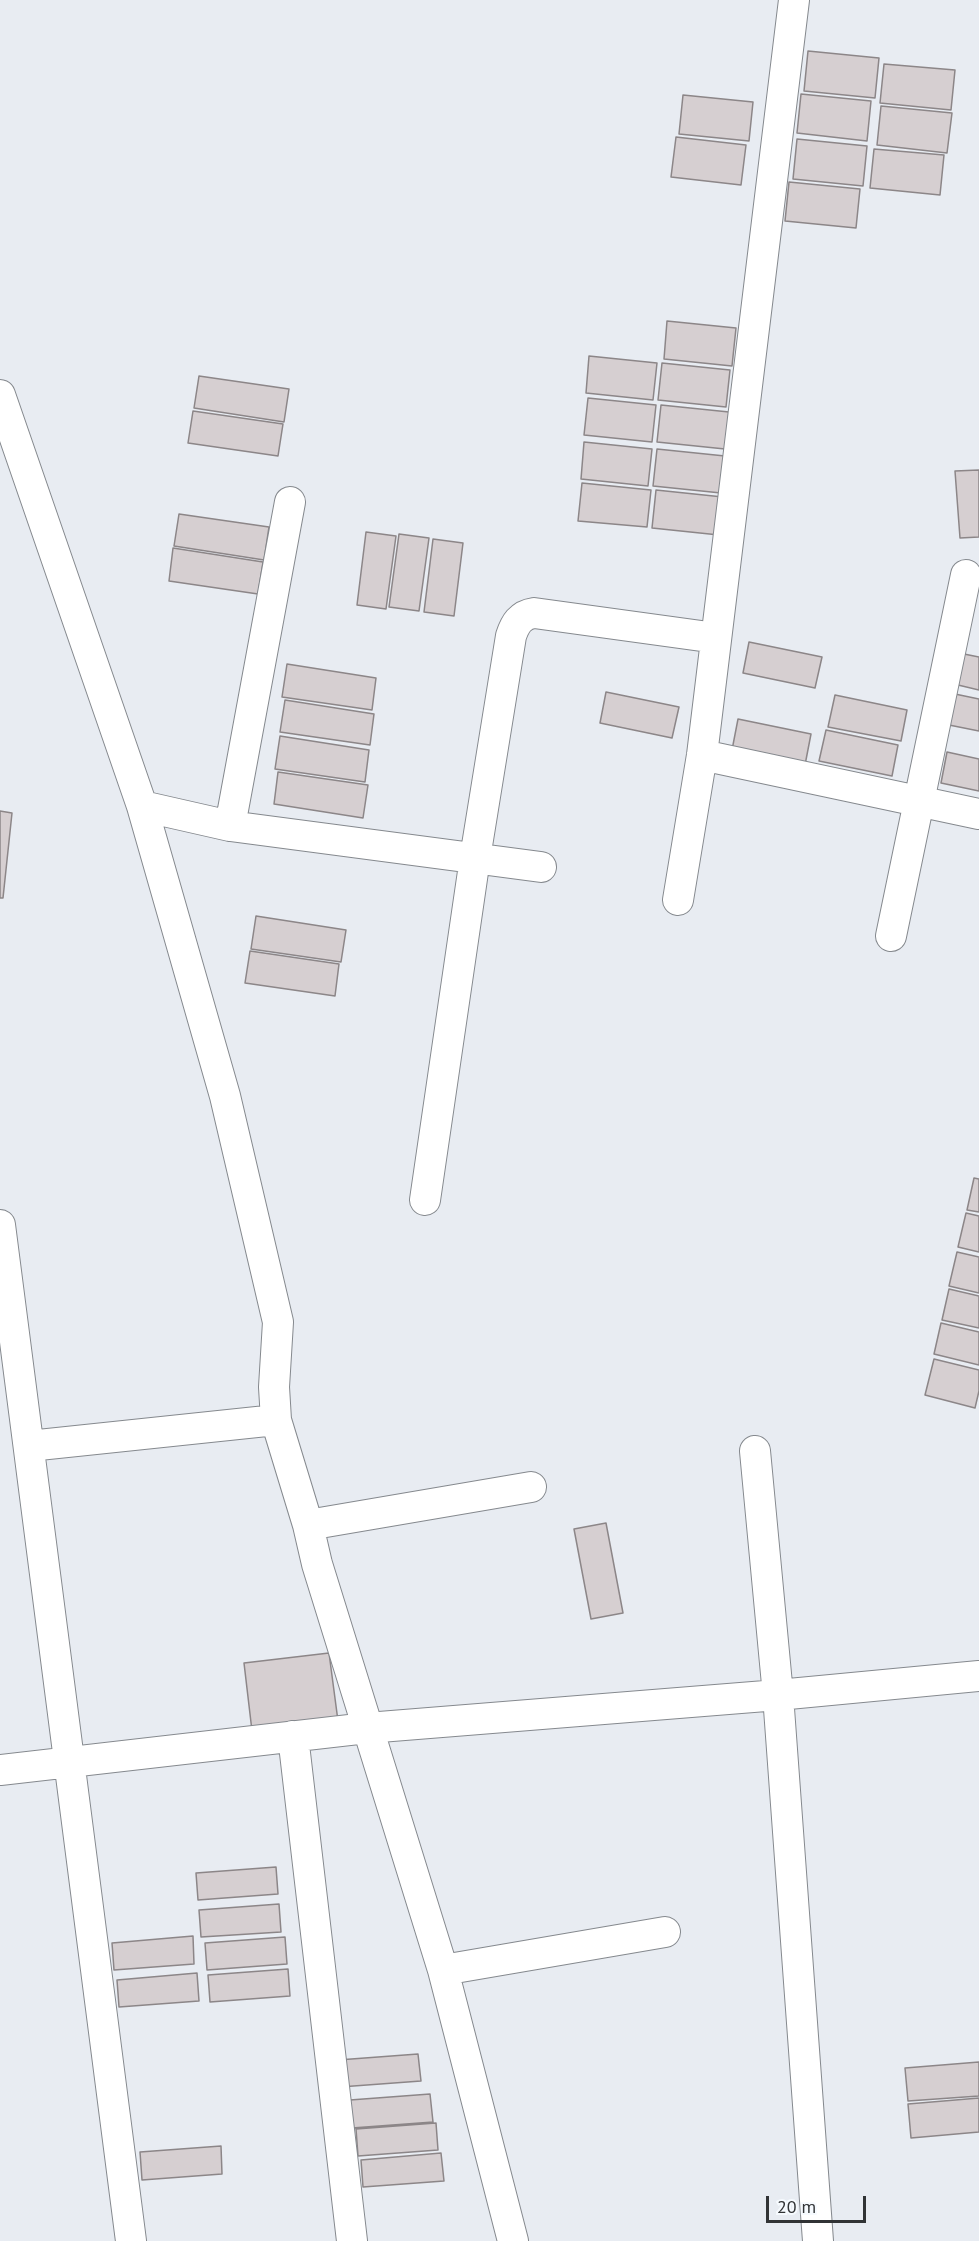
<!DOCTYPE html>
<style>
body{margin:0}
#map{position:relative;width:979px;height:2241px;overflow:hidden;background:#e8ecf2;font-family:"PT Sans",sans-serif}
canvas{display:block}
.scale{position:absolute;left:766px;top:2196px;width:100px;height:27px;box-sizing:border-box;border:3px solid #313335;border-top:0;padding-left:8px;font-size:18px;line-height:21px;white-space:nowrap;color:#313335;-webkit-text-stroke:4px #f6fafe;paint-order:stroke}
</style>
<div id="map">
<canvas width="979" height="2241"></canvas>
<div class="scale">20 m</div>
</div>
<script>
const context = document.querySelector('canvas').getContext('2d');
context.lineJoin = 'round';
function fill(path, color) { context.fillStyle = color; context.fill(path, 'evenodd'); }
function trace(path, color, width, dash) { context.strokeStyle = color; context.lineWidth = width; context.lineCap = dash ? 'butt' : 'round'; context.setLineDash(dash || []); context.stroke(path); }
const building = new Path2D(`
 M808 51 879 58 875 98 804 91Z
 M884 64 955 70 951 110 880 103Z
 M801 94 871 101 867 141 797 133Z
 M683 95 753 102 749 141 679 134Z
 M881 106 952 113 947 153 877 145Z
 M676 137 746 145 741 185 671 177Z
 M797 139 867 146 863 186 793 179Z
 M874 149 944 155 940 195 870 188Z
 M789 182 860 189 856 228 785 221Z
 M667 321 736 328 732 366 664 359Z
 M589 356 657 363 653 400 586 393Z
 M662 363 730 370 726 407 658 400Z
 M199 376 289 389 284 422 194 408Z
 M588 398 656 405 652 442 584 435Z
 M661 405 729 412 725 449 657 442Z
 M193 411 283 424 278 456 188 443Z
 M584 442 652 449 648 486 581 479Z
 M657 449 725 456 721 493 653 486Z
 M979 470V537L960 538 955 471Z
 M582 483 651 490 647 527 578 521Z
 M656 490 723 497 719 535 652 528Z
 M179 514 269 527 264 560 174 546Z
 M366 532 396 536 386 609 357 605Z
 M399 534 429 538 419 611 389 607Z
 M433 539 463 543 454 616 424 612Z
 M173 548 263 562 258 594 169 581Z
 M749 642 822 657 815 688 743 673Z
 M964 654 979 657V690L958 685Z
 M287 664 376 678 372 710 282 697Z
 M606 692 679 707 672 738 600 723Z
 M955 694 979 699V731L949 725Z
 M835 695 907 710 901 741 828 727Z
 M285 700 374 714 370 745 280 732Z
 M738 719 811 734 805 765 732 750Z
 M826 730 898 745 892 776 819 761Z
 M280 736 369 750 365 782 275 769Z
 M947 752 979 759V791L941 783Z
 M278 772 368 785 363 818 274 804Z
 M0 811 12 813 3 898H0Z
 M256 916 346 930 341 962 251 949Z
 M250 951 339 964 335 996 245 983Z
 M974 1178 979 1179V1212L967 1210Z
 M966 1213 979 1216V1252L958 1247Z
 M957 1252 979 1257V1293L949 1286Z
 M949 1289 979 1296V1328L942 1320Z
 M941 1323 979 1332V1365L934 1354Z
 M934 1359 979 1370V1391L975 1408 925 1395Z
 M606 1523 623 1613 591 1619 574 1529Z
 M329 1653 338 1721 252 1731 244 1663Z
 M276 1867 278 1894 198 1900 196 1873Z
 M279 1904 281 1932 201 1937 199 1910Z
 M193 1936 194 1964 114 1970 112 1943Z
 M285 1937 287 1964 207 1970 205 1943Z
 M288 1969 290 1996 210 2002 208 1975Z
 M197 1973 199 2001 119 2007 117 1980Z
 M418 2054 421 2081 340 2087 338 2060Z
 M979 2062V2096L908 2101 905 2068Z
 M430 2094 433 2122 352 2128 350 2100Z
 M979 2098V2132L911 2138 908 2104Z
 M436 2123 438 2150 358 2156 356 2129Z
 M221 2146 222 2174 142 2180 140 2152Z
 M441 2153 444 2181 363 2187 361 2160Z`);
fill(building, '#d6cfd1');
trace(building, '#8c8688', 1.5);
const minor = new Path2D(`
 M0 395 142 806 225 1096 278 1322 274 1387 276 1420 308 1525 317 1564 443 1970 513 2241
 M702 755 979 814
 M142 806 230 826 541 867
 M230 826 290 502
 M678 900 702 755 794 0
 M891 936 966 575
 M425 1200 475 858 511 636C515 624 520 615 534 613L716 638
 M0 1225 131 2241
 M29 1446 276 1420
 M755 1451 778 1695 818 2241
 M308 1525 531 1487
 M293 1736 352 2241
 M0 1770 367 1728 778 1695 979 1676
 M443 1970 665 1932`);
trace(minor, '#85898e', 32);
trace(minor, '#fff', 30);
</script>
